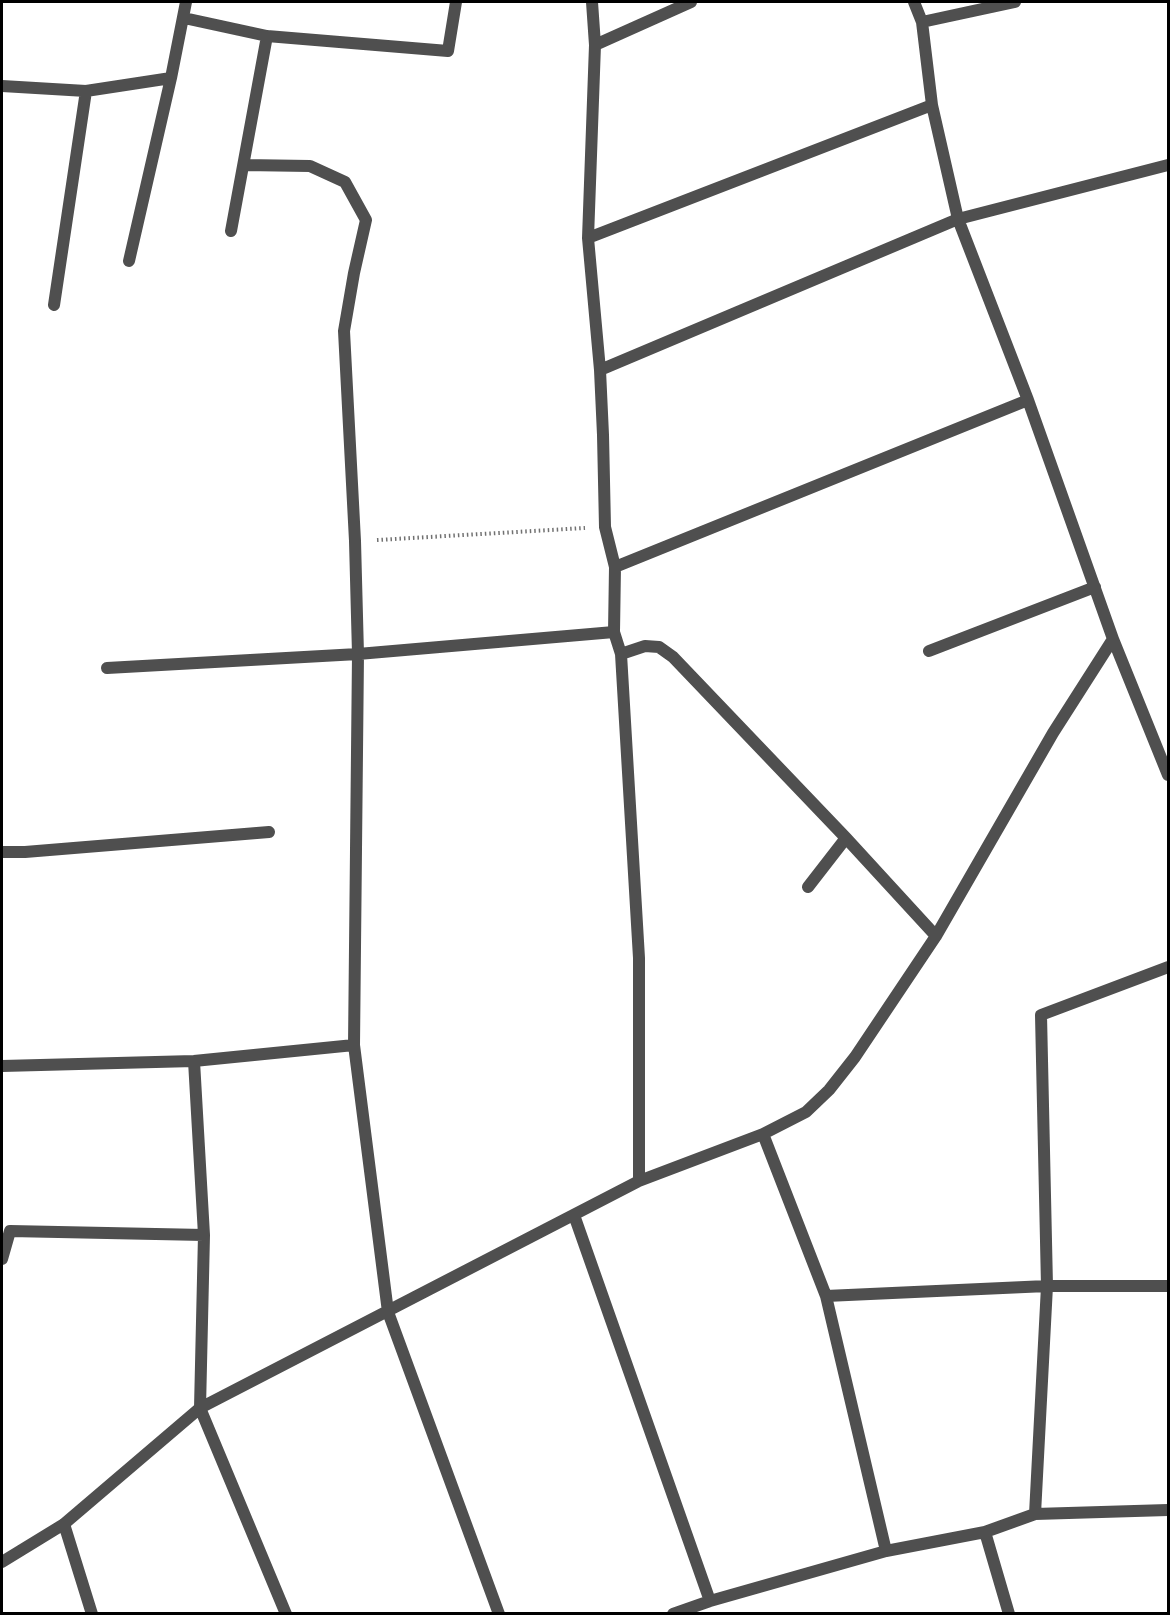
<!DOCTYPE html>
<style>
body{margin:0}
#map{position:relative;width:1170px;height:1615px;overflow:hidden;background:#fff;font-family:Quicksand,sans-serif}
canvas{display:block}
.frame{position:absolute;inset:0;border:3px solid #000;pointer-events:none}
</style>
<div id="map">
<canvas width="1170" height="1615"></canvas>
<div class="frame"></div>
</div>
<script>
const context = document.querySelector('canvas').getContext('2d');
context.lineJoin = 'round';
function trace(path, color, width, dash) { context.strokeStyle = color; context.lineWidth = width; context.lineCap = dash ? 'butt' : 'round'; context.setLineDash(dash || []); context.stroke(path); }
trace(new Path2D(`
 M377 540 585 528`), '#717171', 4, [1.5, 3]);
trace(new Path2D(`
 M592 2 595 45 588 238 600 370 603 435 605 527 615 567 614 632 621 654 639 958V1181
 M914 2 922 22 932 105 958 219 1028 400 1113 639 1168 775
 M184 18 267 36 448 51 456 2
 M922 22 1015 2
 M595 45 691 2
 M2 86 86 91 171 78
 M244 165 310 166 345 182 366 220 354 273 344 331 355 541 358 654 354 1045 388 1312 499 1614
 M231 231 267 36
 M588 238 932 105
 M129 261 171 78 186 2
 M54 305 86 91
 M600 370 958 219 1168 165
 M615 567 1028 400
 M929 651 1095 587
 M621 654 645 646 659 647 673 657 846 838 936 936
 M107 668 358 654 614 632
 M2 852H25L269 832
 M808 887 846 838
 M194 1061 204 1235 200 1408 286 1614
 M2 1066 194 1061 354 1045
 M763 1134 826 1296 886 1551
 M574 1215 710 1601
 M2 1259 10 1231 204 1235
 M826 1296 1047 1286H1168
 M1035 1514 1047 1286 1041 1015 1168 967
 M64 1524 92 1614
 M985 1532 1009 1614
 M2 1562 64 1524 200 1408 639 1181 763 1134 806 1112 829 1090 855 1057 936 936 1053 733 1113 639
 M673 1614 710 1601 886 1551 985 1532 1035 1514 1168 1510`), '#4f4f4f', 12);
</script>
